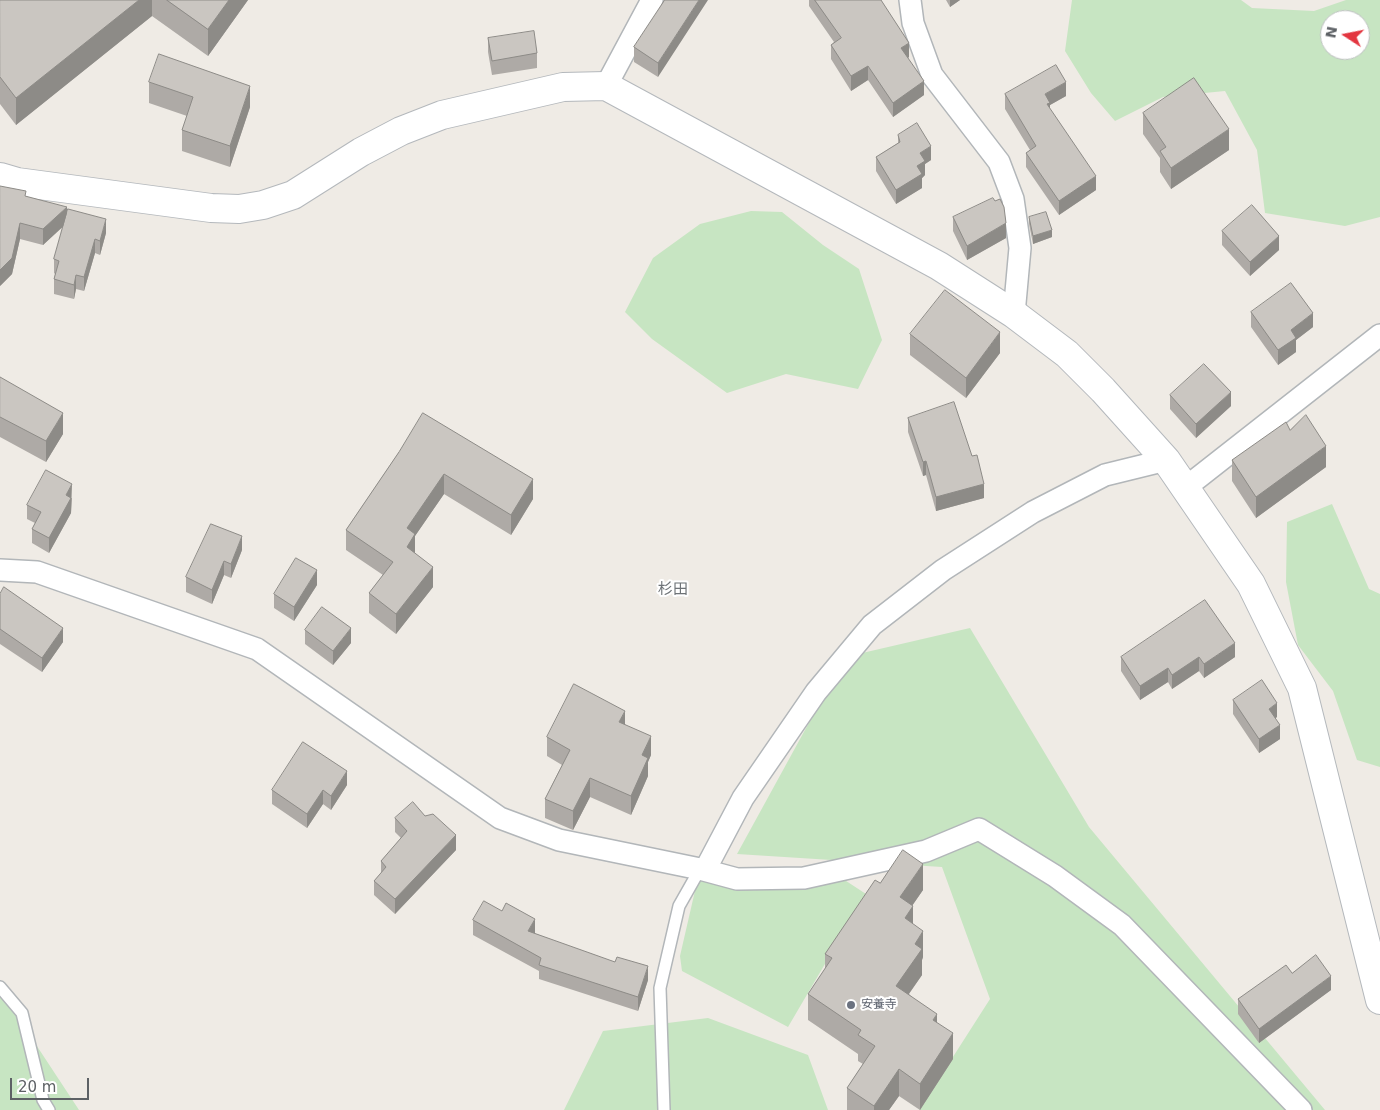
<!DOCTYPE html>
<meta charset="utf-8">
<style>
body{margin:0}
#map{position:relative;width:1380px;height:1110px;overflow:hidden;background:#efebe5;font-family:"DejaVu Sans",sans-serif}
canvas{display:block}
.north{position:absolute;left:1320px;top:10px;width:50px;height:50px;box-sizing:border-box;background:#fff;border:1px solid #bec0c1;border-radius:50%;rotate:281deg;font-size:14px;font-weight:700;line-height:20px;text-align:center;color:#5d6165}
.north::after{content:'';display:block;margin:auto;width:18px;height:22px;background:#e33640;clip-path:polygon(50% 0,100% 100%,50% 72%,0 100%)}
.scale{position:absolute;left:10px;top:1078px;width:79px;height:22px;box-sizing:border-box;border:2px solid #5d6165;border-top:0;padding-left:6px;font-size:15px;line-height:18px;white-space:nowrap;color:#5d6165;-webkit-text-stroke:4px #fff;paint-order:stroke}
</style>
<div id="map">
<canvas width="1380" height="1110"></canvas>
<div class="north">N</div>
<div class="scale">20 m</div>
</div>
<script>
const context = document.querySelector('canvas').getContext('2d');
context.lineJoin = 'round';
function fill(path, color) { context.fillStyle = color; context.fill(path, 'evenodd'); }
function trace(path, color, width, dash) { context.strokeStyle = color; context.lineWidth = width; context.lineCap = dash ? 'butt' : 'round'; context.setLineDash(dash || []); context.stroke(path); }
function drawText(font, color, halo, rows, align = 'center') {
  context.font = font + ' "DejaVu Sans","Noto Sans JP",sans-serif'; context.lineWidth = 4; context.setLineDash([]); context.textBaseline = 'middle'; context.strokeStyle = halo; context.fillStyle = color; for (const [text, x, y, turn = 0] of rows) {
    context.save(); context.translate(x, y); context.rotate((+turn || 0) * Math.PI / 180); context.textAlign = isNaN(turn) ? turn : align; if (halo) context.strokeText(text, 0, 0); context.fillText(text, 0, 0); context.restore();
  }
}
fill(new Path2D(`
 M1072 0H1241L1252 8 1314 11 1346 0H1380V217L1345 226 1265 213 1257 150 1225 91 1163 97 1115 121 1091 93 1065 51ZM1330 20H1360V50H1330Z
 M751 211 782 212 823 245 859 269 882 340 858 389 786 374 727 393 652 339 625 312 653 258 700 224Z
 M1332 504 1369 589 1380 594V767L1357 760 1333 691 1298 645 1286 582 1287 522Z
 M970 628 1089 827 1325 1110H919L990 999 942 867 737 854 845 657Z
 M700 869 840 877 866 894 788 1027 682 971 680 956Z
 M0 990 79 1110H0Z
 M708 1018 808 1055 828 1110H564L603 1031Z`), '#c7e5c2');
const lane = new Path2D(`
 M0 987 22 1013 43 1100 49 1110
 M664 1110 660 988 679 906 700 869`);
const street = new Path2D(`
 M910 0 913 23 932 75 999 162 1013 199 1020 248 1014 314
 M606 86 652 0
 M1185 488 1380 335
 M0 570 37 572 257 649 500 818 559 840 700 869 737 879 804 878 926 851 979 829 1055 876 1122 925 1301 1110
 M705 870 743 798 816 692 872 625 943 570 1033 512 1105 475 1166 460`);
const secondary = new Path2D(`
 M0 177 17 182 211 208 239 209 263 205 293 195 361 152 401 131 442 115 563 87 606 86 939 266 1014 314 1067 354 1103 390 1166 460 1251 584 1302 688 1380 1000`);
trace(lane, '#b2b6b9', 14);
trace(street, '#b2b6b9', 24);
trace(secondary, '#b4b8bc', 30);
trace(lane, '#fff', 11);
trace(street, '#fff', 21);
trace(secondary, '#fff', 28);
fill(new Path2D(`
 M0 0H248L208 56 152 16 16 125 0 104Z
 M665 0 658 77 634 62V47Z
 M809 0H881L909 57 908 58 924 95 893 117 868 80 851 91 831 59V45L834 42 809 6Z
 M946 0H960L950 7Z
 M488 38 537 53V68L492 75 488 52Z
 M149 82 250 107 230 167 182 151V130L187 116 149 103Z
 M1005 94 1066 96 1050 105V109L1096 190 1059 215 1026 167V153L1030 150 1005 109Z
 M1143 113 1229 150 1171 189 1160 172V158L1143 134Z
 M898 135 931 160 925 164V175L922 178V188L896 204 876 171V157L898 143Z
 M26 196 67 213 106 233 100 255 95 253 84 291 76 289 74 299 54 294V279L55 274 54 273V259L63 226 43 245 20 239 12 274 0 286Z
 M953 217 1006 238 967 260 953 231Z
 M1029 217 1052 237 1033 244 1029 224Z
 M1222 231 1279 250 1250 276 1222 245Z
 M1251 312 1313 327 1296 340V352L1278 365 1251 327Z
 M910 334 1000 353 966 398 910 355Z
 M0 377 63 434 46 462 0 437Z
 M1170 395 1231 406 1196 438 1170 409Z
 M908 418 972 456 984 498 936 511 926 475 923 476 908 432Z
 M1290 430 1326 467 1256 518 1232 481V460Z
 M399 452 533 499 511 535 444 494 415 536V553L433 587 396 634 369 613V593L383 575 346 550V530Z
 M72 498 71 513 49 553 32 543V529L35 523 27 519V505Z
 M242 550 231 578 224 575 212 604 186 592V577Z
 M317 585 294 621 274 608V594Z
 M0 594 63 642 42 672 0 644Z
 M305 630 351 643 333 665 305 644Z
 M1121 657H1235L1204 678 1199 671 1172 689 1168 682 1140 700 1121 671Z
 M1233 700 1277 717 1275 718 1280 739 1259 753 1233 714Z
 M625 724 651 755 648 762V776L631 815 590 797 573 830 545 818V799L562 765 547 756V737Z
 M347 785 331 810 323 804 307 828 272 804V790Z
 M395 818 456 850 395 914 374 895V881L381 873V861L401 838 395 832Z
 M880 883 923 890 912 906 913 924 923 957 922 960V975L909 994 937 1023 953 1059 920 1110 899 1096 889 1110H847V1088L863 1064 858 1061V1054L808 1020V994L825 969V954Z
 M473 920 535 933H534L648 980 638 1011 539 979V971L473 935Z
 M1292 973 1331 990 1259 1043 1238 1014V999Z`), '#aeaaa6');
fill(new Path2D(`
 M139 0H152V16L16 125V98Z
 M229 0H248L208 56V29Z
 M699 0H708L658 77V63Z
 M950 0H960L950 7Z
 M909 43V57L901 62V48Z
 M868 66V80L851 91V76Z
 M924 81V95L893 117V103Z
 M1066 82V96L1050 105V117L1045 94Z
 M250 86V107L230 167V146Z
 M1229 129V150L1171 189V168Z
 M931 146V160L925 164V175L922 178V188L896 204V190L917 166 920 153Z
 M1096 176V190L1059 215V201Z
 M67 207V223L43 245V229Z
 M106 219V233L100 255V241Z
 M20 223V239L12 274 0 286V270Z
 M1006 223V238L967 260V246Z
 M1052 230V237L1033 244V236Z
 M1279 236V250L1250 276V262Z
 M95 239V253L84 291V277Z
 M76 275V289L74 299V285Z
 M1313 313V327L1296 340V352L1278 365V350L1291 330Z
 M1000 332V353L966 398V378Z
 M1231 392V406L1196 438V424Z
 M63 413V434L46 462V441Z
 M1326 446V467L1256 518V497Z
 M926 461V475L923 476V462Z
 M444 474V494L415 536V554L407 566V528Z
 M533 479V499L511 535V515Z
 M72 484 71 513 49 553V538L66 495Z
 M984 484V498L936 511V497Z
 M242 536V550L231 578V564Z
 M224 561V575L212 604V590Z
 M433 567V587L396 634V614Z
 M317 570V585L294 621V607Z
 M63 628V642L42 672V658Z
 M351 628V643L333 665V651Z
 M1235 643V657L1204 678V664Z
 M1199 657V671L1172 689V675Z
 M1168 668V682L1140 700V686Z
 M1277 703V717L1269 723V709Z
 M625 711V730L619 722Z
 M1280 725V739L1259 753V739Z
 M651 736V755L648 762V776L631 815V796L642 755Z
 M347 771V785L331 810V796Z
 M590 778V797L573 830V811Z
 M323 790V804L307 828V814Z
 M456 835V850L395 914V899Z
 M923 864V890L900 923V897Z
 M913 906V932L905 918Z
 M535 919V933L528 945V931Z
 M923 931V957L922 960V975L896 1012V986L915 944Z
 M648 966V980L638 1011V997Z
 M1331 976V990L1259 1043V1029Z
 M937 1014V1040L933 1020Z
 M953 1033V1059L920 1110V1084Z
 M899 1069V1096L889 1110H874V1106Z`), '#8d8b87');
const building = new Path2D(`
 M0 0H139L16 98 0 77Z
 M167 0H229L208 29Z
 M665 0H699L658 63 634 47Z
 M815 0H881L909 43 901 48 924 81 893 103 868 66 851 76 831 45 841 38Z
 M534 31 537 53 492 61 488 38Z
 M159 54 250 86 230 146 182 130 193 97 149 82Z
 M1056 65 1066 82 1045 94 1050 103 1047 104 1096 176 1059 201 1026 153 1036 146 1005 94Z
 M1194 78 1229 129 1171 168 1160 151 1166 147 1143 113Z
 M917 123 931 146 920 153 925 161 917 166 922 174 896 190 876 157 900 142 898 135Z
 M0 186 26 191 25 196 67 207 43 229 20 223 12 258 0 270Z
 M993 198 995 201 1000 199 1004 207 1006 223 967 246 953 217Z
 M1252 205 1279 236 1250 262 1222 231Z
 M68 209 106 219 100 241 95 239 84 277 76 275 74 285 54 279 59 261 54 259Z
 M1046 212 1052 230 1033 236 1029 217Z
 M1291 283 1313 313 1291 330 1296 338 1278 350 1251 312Z
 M945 290 1000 332 966 378 910 334Z
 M1204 364 1231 392 1196 424 1170 395Z
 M0 377 63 413 46 441 0 417Z
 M954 402 972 456 977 455 984 484 936 497 926 461 923 462 908 418Z
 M423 413 533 479 511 515 444 474 407 528 415 534 407 547 433 567 396 614 369 593 393 562 346 530 399 452Z
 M1306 415 1326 446 1256 497 1232 460 1286 422 1290 430Z
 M46 470 72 484 66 495 71 498 49 538 32 529 41 512 27 505Z
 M211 524 242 536 231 564 224 561 212 590 186 577Z
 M296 558 317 570 294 607 274 594Z
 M4 587 63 628 42 658 0 629V594Z
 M1205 600 1235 643 1204 664 1199 657 1172 675 1168 668 1140 686 1121 657Z
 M322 607 351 628 333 651 305 630Z
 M1262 680 1277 703 1269 709 1280 725 1259 739 1233 700Z
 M574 684 625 711 619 722 651 736 642 755 648 758 631 796 590 778 573 811 545 799 570 750 547 737Z
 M303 742 347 771 331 796 323 790 307 814 272 790Z
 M413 802 425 816 433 814 456 835 395 899 374 881 386 867 381 861 407 831 395 818Z
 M903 850 923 864 900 897 913 906 905 918 923 931 915 944 922 949 896 986 937 1014 933 1020 953 1033 920 1084 899 1069 874 1106 847 1088 875 1046 858 1035 861 1030 808 994 832 958 825 954 875 880 880 883Z
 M484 901 502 911 506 903 535 919 528 931 615 962 617 957 648 966 638 997 539 965 541 958 473 920Z
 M1316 955 1331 976 1259 1029 1238 999 1286 965 1292 973Z`);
fill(building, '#cac6c1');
trace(building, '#8d8b87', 1);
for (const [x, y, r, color] of [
 [851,1005,5,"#6b7280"]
]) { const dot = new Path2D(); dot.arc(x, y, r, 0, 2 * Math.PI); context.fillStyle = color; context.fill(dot); trace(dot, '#fff', 2); }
drawText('12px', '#5b616d', '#fff', [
 ["安養寺",861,1005]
], 'left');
drawText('15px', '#6e7377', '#fff', [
 ["杉田",673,590]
]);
</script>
